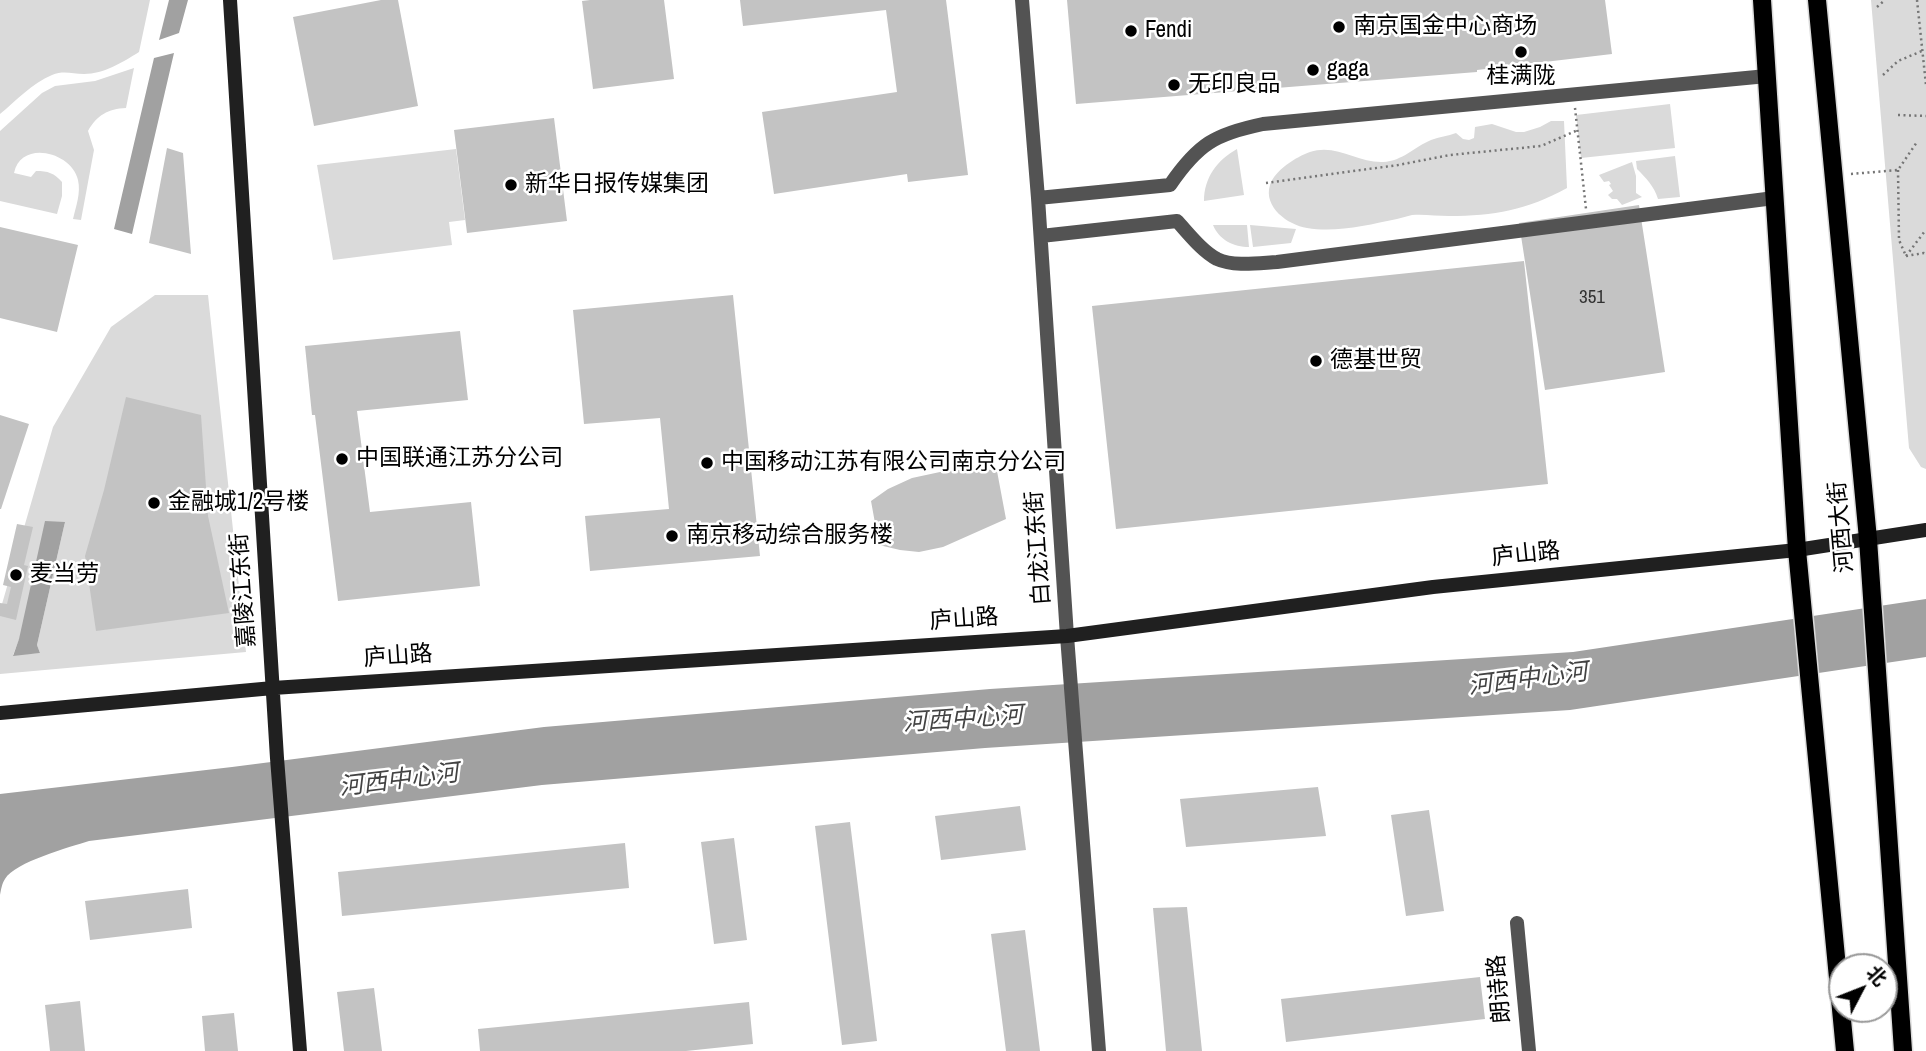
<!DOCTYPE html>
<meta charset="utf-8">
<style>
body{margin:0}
#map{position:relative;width:1926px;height:1051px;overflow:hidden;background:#fff;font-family:"Archivo Narrow","Noto Sans SC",sans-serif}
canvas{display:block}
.north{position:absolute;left:1828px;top:953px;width:70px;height:70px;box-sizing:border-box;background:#fff;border:2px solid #999;border-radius:50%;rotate:48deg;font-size:19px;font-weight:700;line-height:28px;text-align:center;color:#000}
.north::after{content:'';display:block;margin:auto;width:24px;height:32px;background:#000;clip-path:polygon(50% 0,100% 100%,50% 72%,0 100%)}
</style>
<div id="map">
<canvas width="1926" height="1051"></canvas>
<div class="north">北</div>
</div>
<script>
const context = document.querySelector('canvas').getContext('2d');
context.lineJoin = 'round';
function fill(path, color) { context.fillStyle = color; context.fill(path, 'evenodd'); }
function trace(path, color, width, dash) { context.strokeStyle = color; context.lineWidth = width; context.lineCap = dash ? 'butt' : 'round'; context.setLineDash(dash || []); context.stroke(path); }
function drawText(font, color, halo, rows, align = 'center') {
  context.font = font + ' "Archivo Narrow","Noto Sans SC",sans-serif'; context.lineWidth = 5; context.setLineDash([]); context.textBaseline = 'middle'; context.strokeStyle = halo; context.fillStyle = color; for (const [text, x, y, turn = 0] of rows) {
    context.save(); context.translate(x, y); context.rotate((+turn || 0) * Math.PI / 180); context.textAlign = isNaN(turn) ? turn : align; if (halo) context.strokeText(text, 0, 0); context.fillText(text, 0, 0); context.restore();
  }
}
fill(new Path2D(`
 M0 0H150L139 52C123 62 104 74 84 74 72 74 64 70 52 75 32 83 16 101 0 114Z
 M1871 0H1926V469L1921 467 1909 448Z
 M134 68 126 108C108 109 97 115 88 131L94 150 81 220 73 219C76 206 81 193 78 180 72 152 21 139 14 173L31 177 36 171C48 171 54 173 62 182V196L57 214 0 201V131L42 93 55 86 95 81Z
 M1670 104 1675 148 1581 158 1576 115Z
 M1551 121H1564L1567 188C1527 210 1494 216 1449 216 1437 216 1424 214 1412 215 1407 216 1402 218 1397 219 1368 225 1336 233 1307 228 1288 225 1263 207 1270 185 1275 170 1296 157 1310 152 1336 143 1358 163 1383 162 1403 161 1414 147 1431 140 1439 137 1448 136 1456 133L1463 139 1469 140 1474 138 1475 127 1492 124 1516 132H1524L1540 127Z
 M456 149 465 220 449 222 452 245 333 260 317 165Z
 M1237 149 1244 195 1204 201C1204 178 1217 160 1237 149Z
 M1675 156 1680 197 1658 199C1654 186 1646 178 1637 169L1636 161Z
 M1632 162 1636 176V193L1642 197 1622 205 1617 199H1612L1608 195 1613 191 1609 185 1611 184 1609 181 1604 182 1599 175Z
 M1213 225H1247L1249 247C1234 247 1219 240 1213 225Z
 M1250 225 1296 229 1291 243 1253 247Z
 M155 295H208L246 652 0 674V611L53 427 111 327ZM65 522 37 645 40 653 13 655Z`), '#dadada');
fill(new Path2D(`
 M169 0H188L179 33 159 40Z
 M174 53 132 234 114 229 154 58Z
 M45 521 65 522 37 645 40 653 13 656 19 639Z
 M1926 599V657L1570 710 985 748 542 785 89 841C70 847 15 862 5 879 2 883 1 890 0 895V794L232 767 544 727 990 689 1573 652Z`), '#a1a1a1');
fill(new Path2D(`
 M381 0H398L418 106 314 126 293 17Z
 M590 0H664L674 79 593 89 582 1Z
 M740 0H946L968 175 908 182 907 174 774 194 762 112 897 92 886 10 743 26Z
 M1067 0H1605L1612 54 1477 70V72L1076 104Z
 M554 118 567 221 467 233 454 130Z
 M167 148 183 153 191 254 149 243Z
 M1639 205 1665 372 1545 390 1519 223Z
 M0 227 78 245 57 332 0 318Z
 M1524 261 1548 484 1116 529 1092 306Z
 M733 295 760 556 590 571 585 516 669 509 660 418 584 424 573 310Z
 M460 331 468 400 357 411 370 512 471 502 480 586 338 601 315 415H312L305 346Z
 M126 397 201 415 208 516 229 613 96 631 85 556 104 490Z
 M0 415 29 424 1 509H0Z
 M978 468 997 471 1006 519 943 547 919 552 900 550 879 545 871 501 888 489 912 478 940 472Z
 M17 524 33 527 24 565 28 566 16 620 0 616V603L7 604 11 587 3 585Z
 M1318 787 1326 836 1186 847 1180 799Z
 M1020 806 1026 850 941 860 935 816Z
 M1429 810 1444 911 1406 916 1391 815Z
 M850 822 877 1041 842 1045 815 826Z
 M734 838 747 940 714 944 701 842Z
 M625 843 629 888 342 916 338 872Z
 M188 889 192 928 90 940 85 901Z
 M1187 907 1202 1051H1166L1153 908Z
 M1025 930 1040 1051H1006L991 934Z
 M1480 977 1485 1019 1286 1042 1281 999Z
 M374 988 382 1051H344L337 992Z
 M80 1001 85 1051H50L45 1005Z
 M749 1002 753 1044 686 1051H480L478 1029Z
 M234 1013 238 1051H205L202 1016Z`), '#c3c3c3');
const primary = new Path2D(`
 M1762 0 1797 550 1845 1051
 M1817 0 1868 539 1903 1051`);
trace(primary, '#dbdbdb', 21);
trace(new Path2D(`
 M1917 0 1926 85
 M1877 7 1885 0
 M1883 75 1898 61 1922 51
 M1575 108 1586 209
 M1898 115 1926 116
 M1898 170 1899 240 1906 256
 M1851 174 1898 170 1917 142
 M1266 183 1398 165 1450 155 1541 146 1578 130
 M1906 256 1925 231
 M1906 256 1924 253 1926 254`), '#757575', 2.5, [2, 3.5]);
trace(new Path2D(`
 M1022 0 1038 198 1067 636 1099 1051
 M1038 198 1170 185C1198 144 1215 134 1263 124L1767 76
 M1041 236 1177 221C1189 234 1202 251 1217 259 1234 267 1259 263 1277 262L1774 198
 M1517 923 1529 1051`), '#535353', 14);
trace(new Path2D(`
 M230 0 277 758 300 1051
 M0 713 273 688 1067 636 1433 587 1797 550 1926 530`), '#202020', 14);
trace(primary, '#000', 18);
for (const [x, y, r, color] of [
 [1339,27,7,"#000"],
 [1131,31,7,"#000"],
 [1521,52,7,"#000"],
 [1313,70,7,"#000"],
 [1174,85,7,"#000"],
 [511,185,7,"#000"],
 [1316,361,7,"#000"],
 [342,459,7,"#000"],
 [707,463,7,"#000"],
 [154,503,7,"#000"],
 [672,536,7,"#000"],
 [16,575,7,"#000"]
]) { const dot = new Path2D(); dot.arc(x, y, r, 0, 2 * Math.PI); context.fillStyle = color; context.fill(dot); trace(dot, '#fff', 2.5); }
drawText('19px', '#313131', null, [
 ["351",1592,298]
]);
drawText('23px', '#000', '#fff', [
 ["南京国金中心商场",1353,27],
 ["Fendi",1145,31],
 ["gaga",1327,70],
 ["桂满陇",1521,77,"center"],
 ["无印良品",1188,85],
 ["新华日报传媒集团",525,185],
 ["德基世贸",1330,361],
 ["中国联通江苏分公司",356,459],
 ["中国移动江苏有限公司南京分公司",721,463],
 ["金融城1/2号楼",168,503],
 ["南京移动综合服务楼",686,536],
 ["麦当劳",30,575]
], 'left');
drawText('23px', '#000', '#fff', [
 ["河西大街",1842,527,-95],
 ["白龙江东街",1039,548,-94],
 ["庐山路",1526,555,-6],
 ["嘉陵江东街",244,590,-94],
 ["庐山路",964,620,-4],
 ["庐山路",398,657,-4],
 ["朗诗路",1500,989,-95]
]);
drawText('italic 24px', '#424242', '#fff', [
 ["河西中心河",1528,680,-7],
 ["河西中心河",963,720,-4],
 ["河西中心河",399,781,-7]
]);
</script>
